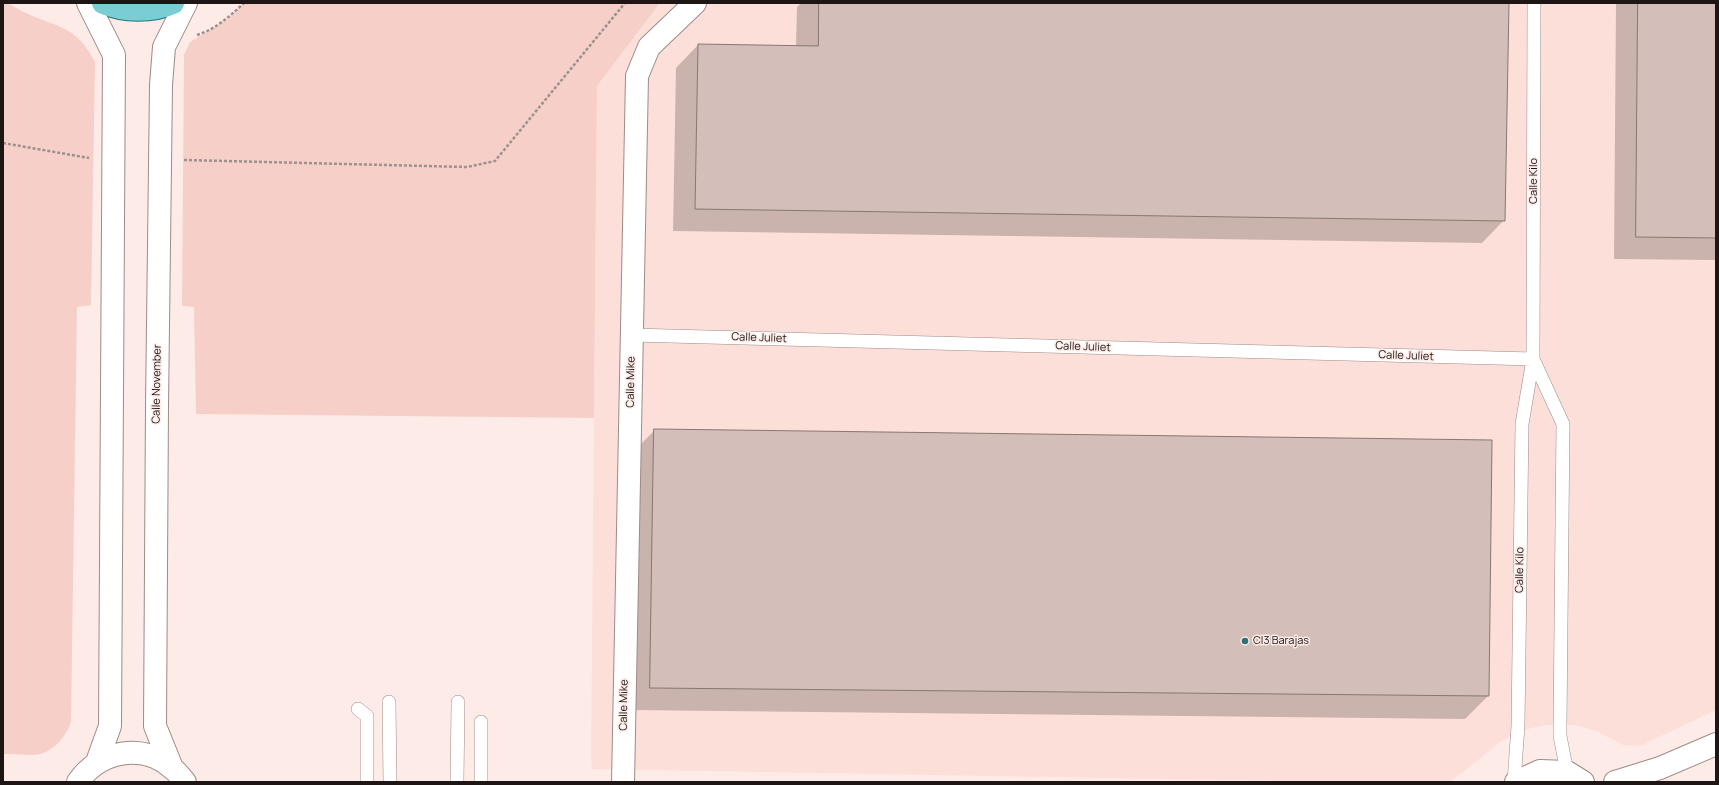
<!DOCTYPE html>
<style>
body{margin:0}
#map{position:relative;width:1719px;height:785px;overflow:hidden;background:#fdebe8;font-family:Manrope,sans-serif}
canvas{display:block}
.frame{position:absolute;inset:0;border:4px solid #1d1614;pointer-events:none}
</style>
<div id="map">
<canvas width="1719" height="785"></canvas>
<div class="frame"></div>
</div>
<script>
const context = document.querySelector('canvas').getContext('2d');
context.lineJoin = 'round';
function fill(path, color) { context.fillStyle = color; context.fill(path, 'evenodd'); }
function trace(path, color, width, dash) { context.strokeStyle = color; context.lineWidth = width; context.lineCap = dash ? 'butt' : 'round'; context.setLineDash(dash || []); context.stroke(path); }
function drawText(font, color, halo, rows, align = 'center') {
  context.font = font + ' Manrope,sans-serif'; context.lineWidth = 3; context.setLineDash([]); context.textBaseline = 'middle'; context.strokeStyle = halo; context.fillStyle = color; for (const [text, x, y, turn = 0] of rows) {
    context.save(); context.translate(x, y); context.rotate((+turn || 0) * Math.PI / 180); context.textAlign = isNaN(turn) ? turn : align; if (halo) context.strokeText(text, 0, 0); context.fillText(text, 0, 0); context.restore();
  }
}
fill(new Path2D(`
 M660 3H1716V710L1640 746 1623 745 1596 731 1580 726 1564 724 1547 725 1531 728 1515 734 1502 741 1450 782H1331L592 769 591 758 597 86Z`), '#fddfd9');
fill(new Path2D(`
 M3 3C11 3 18 10 26 13 59 28 77 26 95 62L91 305 77 307 71 722C66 736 56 749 41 754 32 756 13 754 3 754Z
 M244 3H660L597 86 594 418 196 414 194 307 182 306 184 55 190 42 228 19Z`), '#f6d0c8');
fill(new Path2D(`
 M801 3H1508L1504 220 1482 243 673 231 676 68 698 45 796 46 797 7Z
 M1616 3H1716V260L1614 259Z
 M655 430 1491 441 1488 696 1465 719 628 710 632 453Z`), '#0003');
const building = new Path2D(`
 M819 3H1509L1505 221 695 209 698 44 818 46Z
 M1638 3H1716V238L1636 237Z
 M654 429 1492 440 1489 696 650 688Z`);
fill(building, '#d3beb9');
trace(building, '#8a7772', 1);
const service = new Path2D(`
 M632 335 1533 359 1534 3
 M389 702 390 782
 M358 709 367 716V782
 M457 782 458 702
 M481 782V722
 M1514 782 1518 726 1522 424 1533 359 1563 424 1560 725V736L1567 772`);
const minor = new Path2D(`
 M88 3 114 55 110 726 97 762
 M172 768 155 726 157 406 161 85 164 47 186 3
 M78 782C99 751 143 742 172 768 177 772 181 777 185 782
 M623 782 637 76 649 47 695 3
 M1516 782 1540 771 1567 772 1583 782
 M1615 782 1660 768 1716 744`);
const primary = new Path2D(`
 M103 3C124 12 153 12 173 3`);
trace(service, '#9e8b87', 14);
trace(minor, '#9e8b87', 24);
trace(primary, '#20787d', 24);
trace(new Path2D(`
 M197 35C216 29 230 16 244 3
 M3 143 89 158
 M184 160 467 167 495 161 625 3`), '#9d908d', 2.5, [3, 2]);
trace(service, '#fff', 13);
trace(minor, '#fff', 22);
trace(primary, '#7acdd3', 22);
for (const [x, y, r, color] of [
 [1245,641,4,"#287278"]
]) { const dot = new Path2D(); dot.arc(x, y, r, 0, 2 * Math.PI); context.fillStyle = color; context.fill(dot); trace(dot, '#fdebe8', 1.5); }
drawText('11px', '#1d1614', '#fdebe8', [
 ["Calle Kilo",1534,181,-90],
 ["Calle Juliet",759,338,2],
 ["Calle Juliet",1083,347,2],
 ["Calle Juliet",1406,356,2],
 ["Calle Mike",631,382,-89],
 ["Calle November",157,384,-89],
 ["Calle Kilo",1520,570,-89],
 ["Calle Mike",624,705,-89]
]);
drawText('11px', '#1d1614', '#fdebe8', [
 ["CI3 Barajas",1253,641]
], 'left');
</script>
